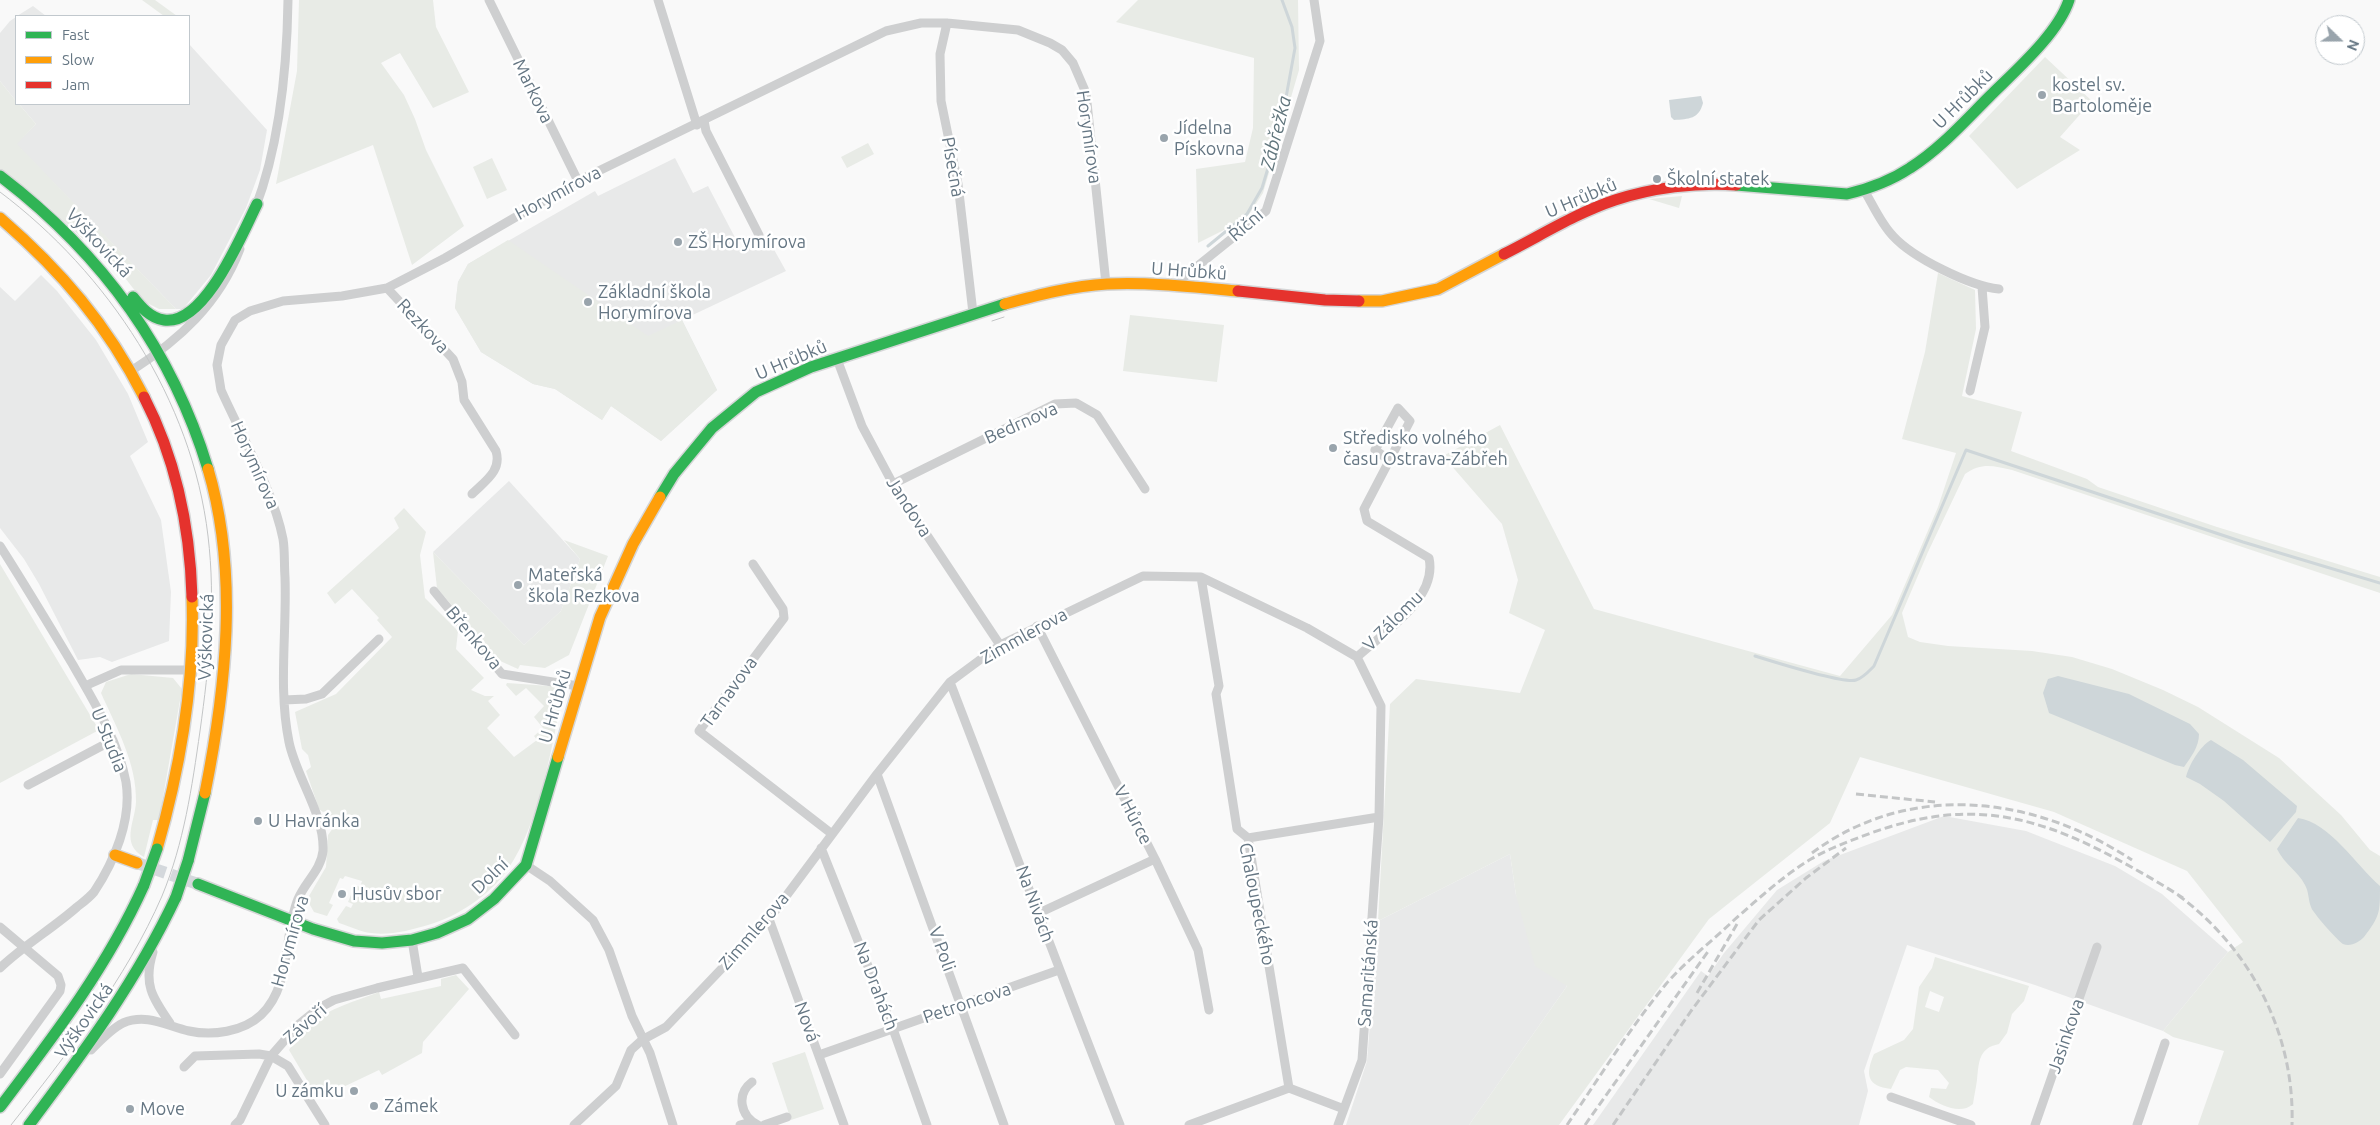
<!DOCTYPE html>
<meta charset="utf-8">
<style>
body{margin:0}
#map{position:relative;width:2380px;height:1125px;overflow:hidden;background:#f9f9f9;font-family:Ubuntu,sans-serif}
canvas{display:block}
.legend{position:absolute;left:15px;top:15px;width:175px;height:90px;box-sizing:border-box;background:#fff;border:1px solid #c1c8cd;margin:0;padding:6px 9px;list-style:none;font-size:15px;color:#657683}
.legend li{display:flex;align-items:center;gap:10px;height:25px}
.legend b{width:25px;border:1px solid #c1c8cd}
.north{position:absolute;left:2315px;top:15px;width:50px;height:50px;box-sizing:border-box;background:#fff;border:1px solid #c1c8cd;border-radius:50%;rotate:112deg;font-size:14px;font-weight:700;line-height:20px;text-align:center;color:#657683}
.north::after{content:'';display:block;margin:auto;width:18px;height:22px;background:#99a4ac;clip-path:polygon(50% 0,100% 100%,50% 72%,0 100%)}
</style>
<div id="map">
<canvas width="2380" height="1125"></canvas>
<ul class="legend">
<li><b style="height:6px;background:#30b455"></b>Fast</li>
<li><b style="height:6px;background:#ff9f0a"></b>Slow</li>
<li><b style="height:6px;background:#e5322d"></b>Jam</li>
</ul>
<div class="north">N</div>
</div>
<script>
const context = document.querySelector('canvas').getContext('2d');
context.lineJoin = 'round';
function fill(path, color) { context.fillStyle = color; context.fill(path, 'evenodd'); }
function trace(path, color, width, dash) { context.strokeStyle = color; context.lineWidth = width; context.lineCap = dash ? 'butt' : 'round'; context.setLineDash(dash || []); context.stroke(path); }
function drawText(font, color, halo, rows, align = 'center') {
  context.font = font + ' Ubuntu,sans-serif'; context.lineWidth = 5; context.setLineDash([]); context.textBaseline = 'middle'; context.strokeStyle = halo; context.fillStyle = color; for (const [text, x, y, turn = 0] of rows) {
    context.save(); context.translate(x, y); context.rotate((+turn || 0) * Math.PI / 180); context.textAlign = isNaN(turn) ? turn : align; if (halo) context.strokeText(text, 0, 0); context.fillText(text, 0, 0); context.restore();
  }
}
fill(new Path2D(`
 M33 6 46 16H17Z
 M16 17V101L0 81V33L10 21Z
 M189 44 267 130 260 170 246 208 211 275 183 309H176L16 144 36 124 19 104H189Z
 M675 158 693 193 708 186 741 249 767 237 786 271 682 320 717 390 661 441 611 406 602 420 555 389 533 384 481 352 455 308 458 282 468 264 595 191 598 196Z
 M41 275 57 291 96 340 128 394 148 442 130 456 161 520 171 592 169 641 112 662 100 657 78 660 39 584 24 559 0 528V287L15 301Z
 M509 481 580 559 561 611 524 645 433 552Z
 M1944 816 2026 831 2115 866 2162 894 2228 952 2163 1031 2035 985 1907 945 1864 1071 1868 1091 1859 1125H1593L1701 971 1708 976 1724 953 1777 890 1824 861Z
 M1510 854 1516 895 1567 986 1469 1125H1346L1367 1061 1378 921Z`), '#e8e9e9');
fill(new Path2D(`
 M142 0H155L177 16H164Z
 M299 0H433L436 27 469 92 433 108 400 53 381 63 404 95 415 119 426 150 464 226 412 265 373 145 276 184 297 71Z
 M1138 0H1298L1299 70 1263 193 1246 219 1198 243 1196 169 1245 162 1253 128 1254 58 1116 22Z
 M2045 57 2092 101 2060 137 2080 150 2017 189 1969 136Z
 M0 81 16 101V104H19L36 124 17 144 176 309H159L143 301 108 256 82 238 43 202 0 169Z
 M868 143 874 154 847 168 841 157Z
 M492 158 507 190 487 199 473 167Z
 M1682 196 1679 208 1649 199Z
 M508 240 648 336 682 320 717 390 661 441 611 406 602 420 555 389 533 384 481 352 455 308 458 282 468 264Z
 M1938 273 1975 290 1976 329 1962 396 2022 412 2011 451 2087 479 2098 487 2217 527 2380 577V593L2012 470C1993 466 1982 462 1965 474L1928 552 1902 613 1908 637 1920 642 1948 646 2032 651 2072 657 2112 669 2163 690 2198 707 2279 758 2341 815 2370 850 2380 856V1125H2198L2224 1051 2173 1037 2163 1031 2228 952 2243 942 2187 871 2054 812 1860 757 1830 823 1709 919 1559 1125H1469L1567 986 1535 966 1516 895 1510 854 1378 921 1390 704 1416 679 1520 693 1545 630 1509 613 1518 580 1502 524 1443 456 1500 425 1594 609 1840 676 1892 615 1938 507 1956 453 1902 439 1925 352Z
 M1130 315 1224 325 1217 382 1123 371Z
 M404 508 426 532 420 555 425 598 458 631 456 649 484 678 471 690 485 696H494L488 701 500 715 487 728 514 757 537 740 534 736 543 728 534 717 544 706 526 688 516 696 506 685 507 683 564 687C552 744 541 821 508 869 490 895 457 917 428 925 411 930 389 936 371 933 361 932 349 926 339 923L337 919 346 906 351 908 353 904 348 902 355 885 360 887 362 881 345 876 343 879 340 878 329 903 333 905 327 916 314 912 310 905 309 896 326 867 328 835 333 828 329 810 323 812 319 809 306 771 311 767 308 755 302 749 295 712 336 694 392 637 377 620 379 618 352 589 335 604 327 593 399 528 394 518Z
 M564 540 608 556 569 655 545 668 520 665 518 669 498 660 437 588 433 552 524 645 561 611 580 559Z
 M0 564 99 730 0 783Z
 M131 674 173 678 182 689 159 820H153L144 857C120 844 135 822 136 802 137 763 116 727 101 693L106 682Z
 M1935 957 2029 986 2024 1001 2012 1014 2007 1033 1999 1044C1978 1048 1979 1063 1977 1080 1976 1088 1974 1096 1973 1104 1961 1115 1941 1106 1929 1097L1931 1088 1946 1089 1949 1083 1938 1070 1906 1067 1900 1070 1891 1089C1867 1086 1865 1075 1874 1054L1904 1040 1913 1029 1919 987 1932 968ZM1930 991 1944 997 1939 1012 1925 1007Z
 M456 975 469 989 423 1042 422 1053 382 1075 379 1070 318 1099 289 1050C312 1012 340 1007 379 992L381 999 441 986V979Z
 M805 1052 824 1109 791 1120 772 1063Z`), '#e8ebe6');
fill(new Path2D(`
 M1701 96 1703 103C1699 119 1689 119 1674 120L1671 117 1669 100Z
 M2058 676 2129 694 2190 724 2199 734C2199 747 2191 757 2184 767L2175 765 2049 713 2043 693 2048 679Z
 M2211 740 2243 760 2297 806 2296 812 2270 842 2224 801 2200 784 2186 777C2189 765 2200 746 2211 740Z
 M2298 818C2329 822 2357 866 2380 886 2380 913 2380 916 2364 937 2359 942 2351 947 2343 944 2339 942 2312 912 2311 907 2308 899 2309 892 2305 885 2298 871 2285 865 2277 849Z`), '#ced6d9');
trace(new Path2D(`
 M1208 246 1247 214 1262 188 1281 125 1295 48 1292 27 1282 0
 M1755 656C1771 661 1845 684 1856 680 1863 678 1869 671 1874 666L1966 450 2243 542 2380 583`), '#ced6d9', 3);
trace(new Path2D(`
 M137 863 198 884`), '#d4d8dc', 12, [12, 6]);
const fast = new Path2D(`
 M0 176C100 252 171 347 208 469
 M1736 185 1847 194C1868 189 1892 180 1910 168 1940 149 1964 122 1989 97 2015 71 2058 34 2069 0
 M133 297C141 307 150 318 164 320 205 326 242 234 257 204
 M660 497 674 474 712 428 756 392 811 367 1005 304
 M188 861 205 793
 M198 884 313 929 354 941 382 943 412 940 437 933 468 919 494 899 526 865 558 757
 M0 1107C54 1036 107 967 144 885
 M29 1125C84 1052 137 980 176 897`);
const slow = new Path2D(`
 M0 218C61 271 107 324 144 397
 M1359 301H1382L1438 289 1504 254
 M1005 304C1038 295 1072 286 1107 284 1150 282 1194 287 1238 291
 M558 757 600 617 633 544 660 497
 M205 793C226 688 239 573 208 469
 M157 849C180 769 195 681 192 597
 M115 855 137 863`);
const jam = new Path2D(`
 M1504 254C1540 236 1576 213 1615 200 1652 188 1696 182 1736 185
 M1238 291 1325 300 1359 301
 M144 397C176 459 190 528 192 597`);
trace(fast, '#d5d6d7', 14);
trace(slow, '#d5d6d7', 14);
trace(jam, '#d5d6d7', 14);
trace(new Path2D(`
 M489 0 578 181
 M658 0 697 125
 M947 23 940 54 941 101 958 184 973 313
 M704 121 706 131 759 235
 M1864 190C1873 205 1881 224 1893 236 1913 258 1970 286 1999 289
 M255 209C280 144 287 69 288 0
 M1174 285 1266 211 1320 41 1314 0
 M387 288 453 359 462 382 464 400 496 451C502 471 485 481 472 494
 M837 359 862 426 893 484 1000 645
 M131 371C179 340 219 304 240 249
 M1970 391 1985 327 1982 287
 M893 484 1055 404 1076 403 1097 415 1145 489
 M0 546C25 585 49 625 73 665 94 702 118 740 126 782 132 820 114 862 94 892 89 898 82 903 77 907 52 929 24 945 0 968
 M753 564 783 609 784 618 699 731 832 834
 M1201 577 1219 686 1216 694 1237 829 1248 838 1289 1088 1344 1109
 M434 591 502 674 578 686
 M1037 626 1155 859 1198 950 1209 1010
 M1357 657C1384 632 1438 599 1429 558L1367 521 1364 509 1410 421 1398 408 1375 450 1389 460
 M950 682C1007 830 1062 978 1120 1125
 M85 686 121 670H190
 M284 700 306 699 322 694 379 639
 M877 774 1004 1125
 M28 785 113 740
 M1248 838 1379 817
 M821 848 893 1029 927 1125
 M526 865 550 881 593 920 609 950 632 1016 650 1053 673 1125
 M1039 913 1155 859
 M769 919 844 1125
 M0 927 58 976 61 985 60 991 0 1074
 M412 940 418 977
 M153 952C143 984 152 997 170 1023
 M91 1050C100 1041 111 1029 123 1023 147 1013 167 1026 189 1031 212 1036 243 1032 261 1015 292 986 283 935 298 899 305 882 321 870 323 851 325 815 296 777 289 742 278 688 287 632 285 577 284 564 285 551 283 539 274 492 241 435 221 390L217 365 221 345 235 320 250 311 283 301 342 296 387 288 445 258 578 181 886 31 921 23H947L1018 30 1050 43 1062 50 1073 63 1086 93 1106 284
 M819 1055 1059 970
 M184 1067 195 1056 259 1054 271 1056 288 1066 325 1125
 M752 1082C736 1094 740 1116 758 1125
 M1891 1097 1971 1125
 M235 1125 240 1120 271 1056 298 1025 319 1008 334 1000 377 988 463 968 515 1035
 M574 1125 616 1086 631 1050 642 1040 666 1027 769 919 877 774 950 682 1000 645 1143 576 1201 577 1307 628 1357 657 1381 706 1379 817 1362 1060 1338 1125
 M740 1125 751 1122
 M764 1125 787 1117
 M1189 1125 1289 1088
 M2035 1125 2097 947
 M2137 1125 2165 1043`), '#cecfd0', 9);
trace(fast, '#30b455', 11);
trace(slow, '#ff9f0a', 11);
trace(jam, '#e5322d', 11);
trace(new Path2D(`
 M0 192C108 273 192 400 208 536 216 602 209 666 200 731 192 787 184 843 162 896 126 979 67 1054 11 1125
 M992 321 1004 317`), '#c3c5c6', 1);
trace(new Path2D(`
 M1856 794 1935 802
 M1812 853C1910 780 2035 796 2132 860
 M2178 895C2251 949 2295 1034 2292 1125
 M1697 993 1737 924
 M1567 1125C1599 1078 1630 1028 1666 984 1686 961 1711 942 1733 921 1758 899 1783 876 1811 859 1830 848 1850 841 1871 833 1963 800 2029 812 2113 857 2137 870 2160 883 2183 898
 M1585 1125 1709 950
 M1613 1125 1691 1011 1759 920 1806 878 1846 848`), '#c3c5c6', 3, [8, 4]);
const fastBridge = new Path2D(`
 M144 885 157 849
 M176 897 188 861`);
trace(fastBridge, '#d5d6d7', 14, []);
trace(fastBridge, '#30b455', 11);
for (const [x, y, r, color] of [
 [2042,95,5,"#99a4ac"],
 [1164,138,5,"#99a4ac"],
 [1657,179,5,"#99a4ac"],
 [678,242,5,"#99a4ac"],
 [588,302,5,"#99a4ac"],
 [1333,448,5,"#99a4ac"],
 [518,585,5,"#99a4ac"],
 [258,821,5,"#99a4ac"],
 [342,894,5,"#99a4ac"],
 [354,1091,5,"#99a4ac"],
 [374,1106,5,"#99a4ac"],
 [130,1109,5,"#99a4ac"]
]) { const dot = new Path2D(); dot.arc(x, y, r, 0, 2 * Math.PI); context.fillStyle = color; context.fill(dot); trace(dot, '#fff', 2); }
drawText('18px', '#657683', '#fff', [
 ["kostel sv.",2052,85],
 ["Bartoloměje",2052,106],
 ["Jídelna",1174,128],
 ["Pískovna",1174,149],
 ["Školní statek",1667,179],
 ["ZŠ Horymírova",688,242],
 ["Základní škola",598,292],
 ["Horymírova",598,313],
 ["Středisko volného",1343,438],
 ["času Ostrava-Zábřeh",1343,459],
 ["Mateřská",528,575],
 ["škola Rezkova",528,596],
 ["U Havránka",268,821],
 ["Husův sbor",352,894],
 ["U zámku",344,1091,"right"],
 ["Zámek",384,1106],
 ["Move",140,1109]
], 'left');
drawText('18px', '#657683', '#fff', [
 ["Markova",533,91,64],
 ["U Hrůbků",1963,99,-45],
 ["Horymírova",1089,137,82],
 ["Písečná",953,167,80],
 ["Horymírova",558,193,-28],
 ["U Hrůbků",1581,198,-23],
 ["Říční",1246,225,-41],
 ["Výškovická",99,243,47],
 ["U Hrůbků",1189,271,4],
 ["Rezkova",423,326,47],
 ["U Hrůbků",791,360,-23],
 ["Bedrnova",1021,423,-24],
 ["Horymírova",255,465,66],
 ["Jandova",909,507,57],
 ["V Zálomu",1393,621,-45],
 ["Zimmlerova",1024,636,-29],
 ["Výškovická",206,637,-88],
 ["Břenkova",474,638,50],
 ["Tarnavova",729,692,-54],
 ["U Hrůbků",555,706,-74],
 ["U Studia",109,740,68],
 ["V Hůrce",1133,815,63],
 ["Dolní",490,876,-44],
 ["Na Nivách",1035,904,70],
 ["Chaloupeckého",1257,904,79],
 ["Zimmlerova",754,931,-49],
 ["Horymírova",290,941,-74],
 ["V Poli",942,949,70],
 ["Samaritánská",1368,973,-86],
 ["Na Drahách",876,986,69],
 ["Petroncova",967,1003,-19],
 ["Výškovická",84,1021,-55],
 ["Nová",807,1022,70],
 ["Závoří",305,1024,-41],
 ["Jasinkova",2066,1036,-71]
]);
drawText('italic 19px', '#60757c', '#fff', [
 ["Zábřežka",1276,133,-76]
]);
</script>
